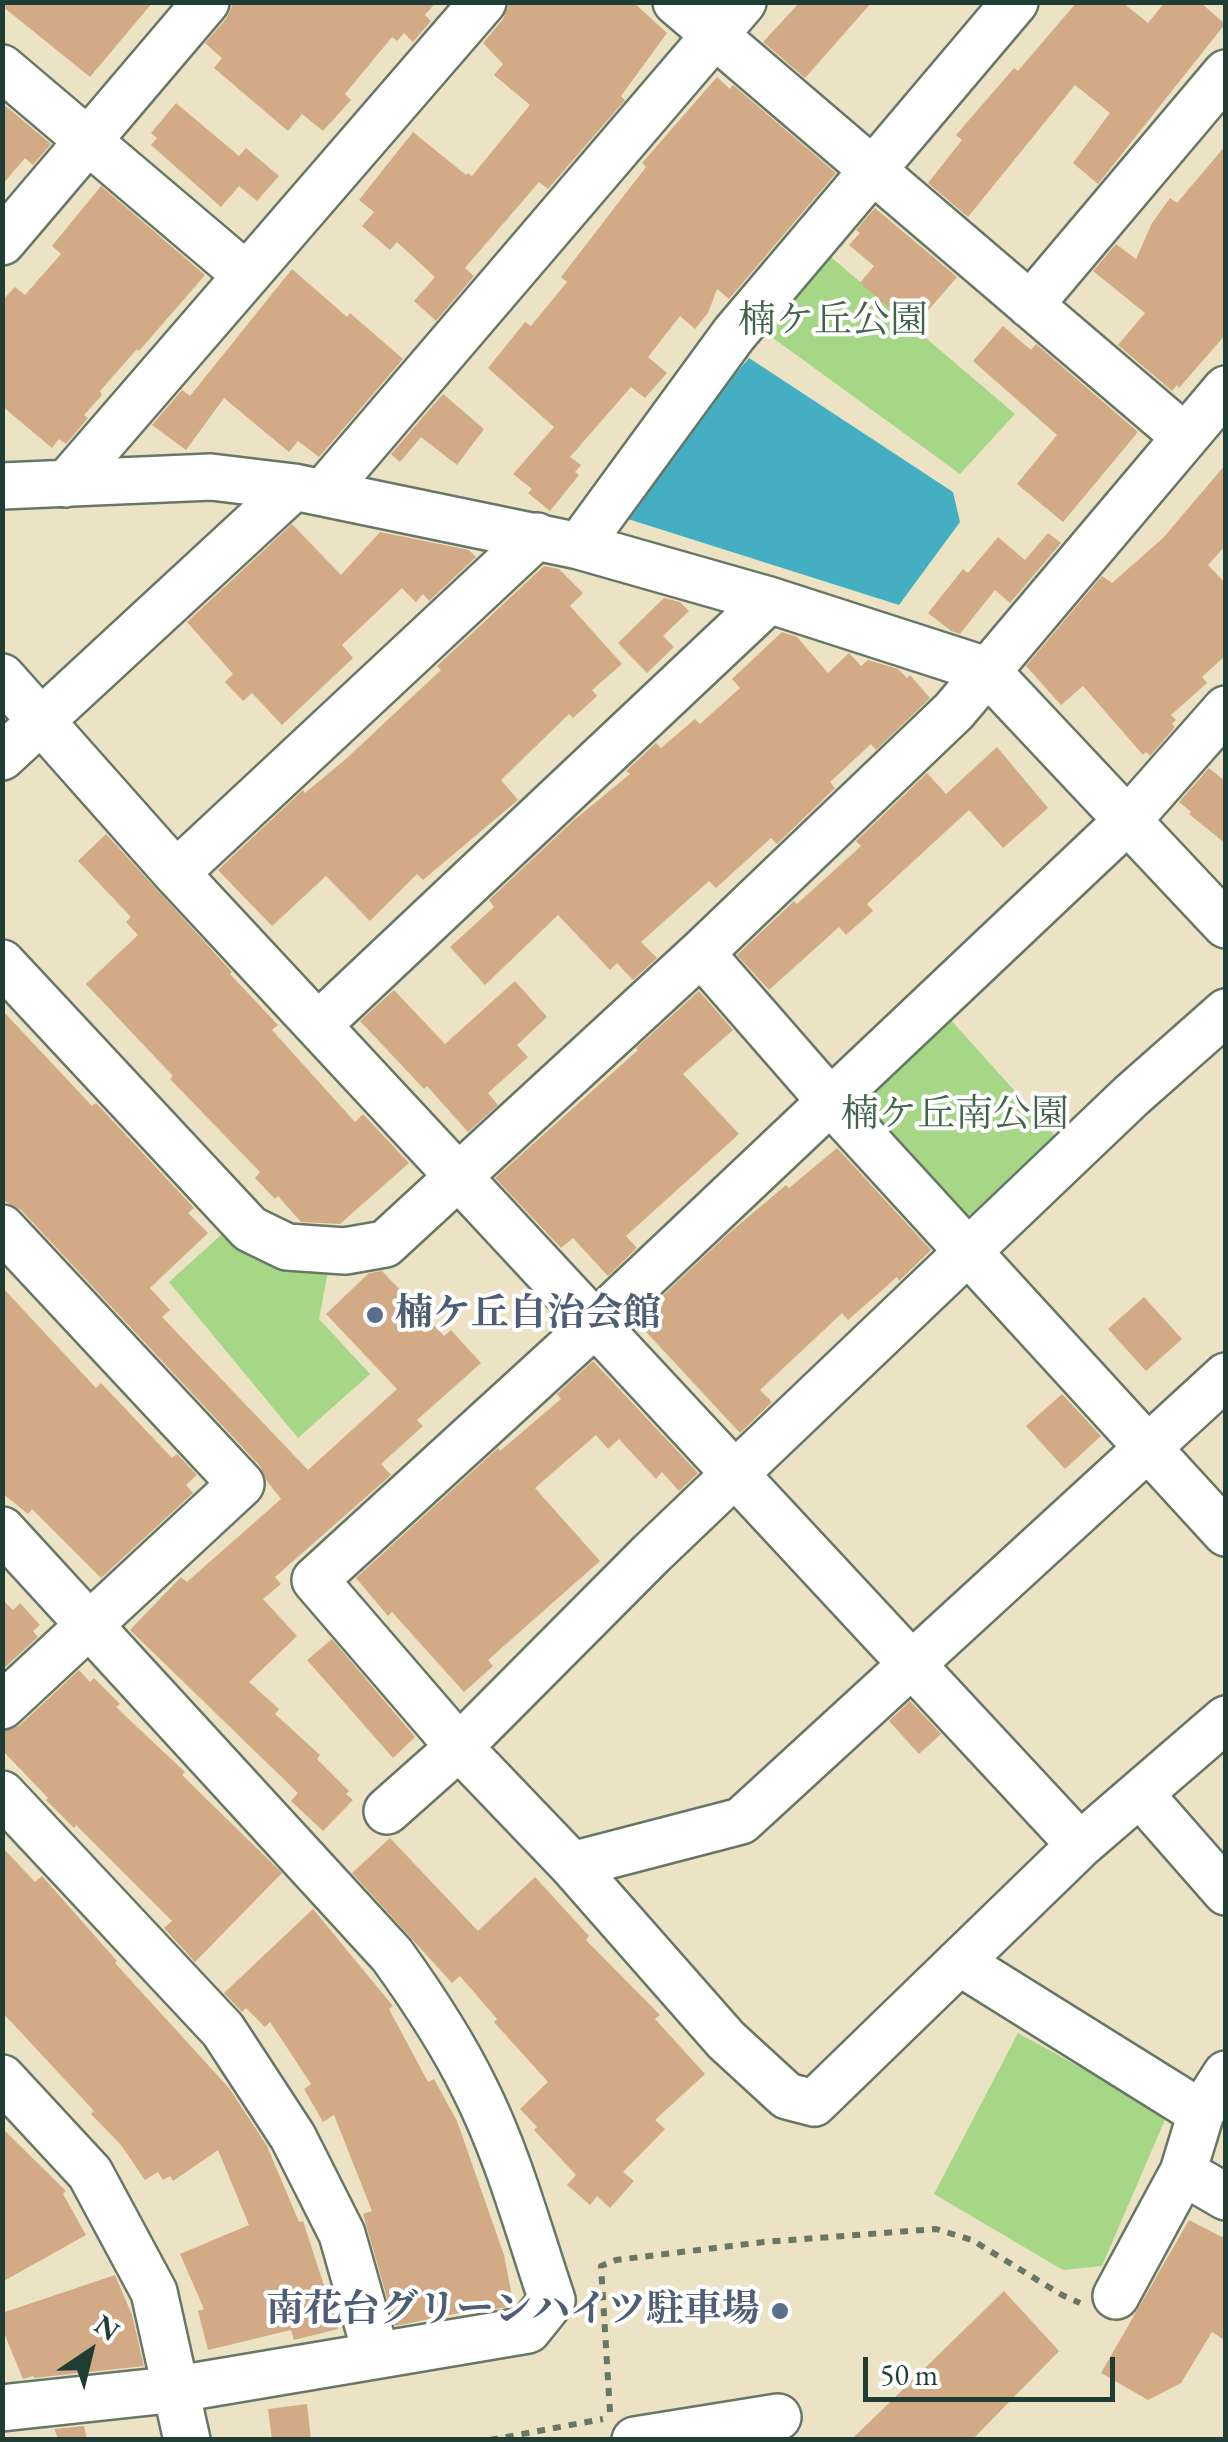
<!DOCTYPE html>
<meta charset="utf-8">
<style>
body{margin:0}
#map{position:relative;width:1228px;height:2442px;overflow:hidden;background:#ece3c4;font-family:"EB Garamond",serif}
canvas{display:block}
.frame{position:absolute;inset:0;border:5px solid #1f3d34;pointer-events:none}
.north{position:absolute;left:40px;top:2302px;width:100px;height:100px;-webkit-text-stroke:8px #fff;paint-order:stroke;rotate:35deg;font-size:28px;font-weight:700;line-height:40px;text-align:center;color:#1f3d34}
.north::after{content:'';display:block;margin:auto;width:35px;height:45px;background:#1f3d34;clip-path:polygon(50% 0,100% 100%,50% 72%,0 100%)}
.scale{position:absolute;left:863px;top:2357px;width:252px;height:45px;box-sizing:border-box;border:5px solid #1f3d34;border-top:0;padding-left:12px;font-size:30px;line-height:35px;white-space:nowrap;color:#1f3d34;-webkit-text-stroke:8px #fff;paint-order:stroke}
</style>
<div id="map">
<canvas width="1228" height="2442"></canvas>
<div class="frame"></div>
<div class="north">N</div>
<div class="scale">50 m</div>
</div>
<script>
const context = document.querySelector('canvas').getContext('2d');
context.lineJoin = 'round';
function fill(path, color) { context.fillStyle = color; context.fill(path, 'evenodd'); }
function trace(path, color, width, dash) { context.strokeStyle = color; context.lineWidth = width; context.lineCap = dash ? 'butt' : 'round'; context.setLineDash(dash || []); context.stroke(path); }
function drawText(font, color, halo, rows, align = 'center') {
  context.font = font + ' "EB Garamond","Noto Serif JP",serif'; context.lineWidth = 8; context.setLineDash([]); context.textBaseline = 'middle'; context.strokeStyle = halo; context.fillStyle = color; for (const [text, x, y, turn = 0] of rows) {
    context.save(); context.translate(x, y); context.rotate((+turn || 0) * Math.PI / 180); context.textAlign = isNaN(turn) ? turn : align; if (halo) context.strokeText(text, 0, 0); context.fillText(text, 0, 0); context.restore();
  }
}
fill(new Path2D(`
 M818 246 1015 414 960 474 751 322Z
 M949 1018 1058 1139 966 1220 858 1099Z
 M232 1225 331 1255 319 1319 370 1374 298 1438 169 1282Z
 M1018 2033 1167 2115 1102 2266 1063 2270 934 2194Z`), '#a5d786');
fill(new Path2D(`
 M749 358 953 492 960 522 899 605 628 519 630 498Z`), '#44afc3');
fill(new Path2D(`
 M2 2H153L90 77 2 6Z
 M234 2H436L425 15 431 21 413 42 404 33 397 41 392 37 345 94 351 100 323 131 302 114 288 131 214 68 222 58 205 43 226 19Z
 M510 2H633L667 33 621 96 625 100 548 189 539 182 465 268 474 276 436 321 414 301 435 277 397 242 390 250 362 226 374 212 359 200 413 132 466 175 468 173 472 176 530 105 494 75 503 64 483 43 503 19Z
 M800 2H872L805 78 763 42Z
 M1077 2H1122L1148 23 1165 2H1200L1225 24 1098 184 1073 163 1110 113 1075 85 968 217 928 183 962 140 956 135 1014 68 1018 71Z
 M717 77 730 89 733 85 836 173 729 299 717 289 708 313 695 329 680 316 648 357 667 373 645 398 631 387 570 457 581 465 575 472 579 475 550 511 528 493 532 489 513 474 554 427 488 368 525 322 531 326 567 282 561 277 646 167 642 163Z
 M2 103 51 144 33 165 25 158 2 185Z
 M176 103 239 156 246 148 279 176 257 201 239 186 221 207 151 145 157 138 151 133Z
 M1226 145V334L1179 388 1177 385 1172 391 1118 345 1145 313 1093 271 1116 244 1136 259 1152 223 1170 198 1177 203Z
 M101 186 205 275 139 351 137 349 100 391 102 395 84 415 88 418 66 444 59 439 52 448 2 406V301L15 287 25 295 61 254 52 246Z
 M875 208 957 277 913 328 860 283 874 266 849 245 860 233 856 230Z
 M292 269 347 317 350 313 403 359 319 457 298 441 289 452 224 398 186 450 152 425 182 390 190 396Z
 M1003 326 1031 350 1036 344 1138 432 1063 522 1017 484 1057 435 973 361Z
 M443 394 484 429 457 465 421 437 400 462 391 454Z
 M1226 464V545L1208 565 1226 584V655L1202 677 1207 683 1171 715 1176 720 1172 724 1175 727 1150 756 1146 752 1143 755 1083 686 1061 705 1026 666 1102 576 1112 583 1163 538Z
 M292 524 341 575 380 532 469 550 476 557 429 601 423 594 416 602 402 588 342 645 353 658 282 725 252 693 243 701 225 682 233 674 187 622Z
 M1048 533 1061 543 1010 603 995 590 960 634 951 631 928 613 963 569 968 573 998 537 1025 560Z
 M544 566 559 569 583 593 570 606 622 664 592 690 597 696 573 718 569 714 501 780 518 800 423 880 417 874 370 921 326 876 272 926 218 870 303 790 305 793 347 758 396 712 441 670 437 666Z
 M664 598 680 602 689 611 663 636 674 647 647 673 618 643Z
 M782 632 797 637 828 673 849 653 861 666 868 660 898 669 907 678 910 675 930 698 876 750 871 744 830 782 835 788 777 844 771 838 716 888 709 881 641 942 657 958 633 980 617 963 610 970 558 915 485 985 450 947 494 907 489 900 574 820 630 774 626 771 656 743 661 748 695 719 700 724 740 688 732 679Z
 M997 747 1048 808 1003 848 969 810 867 904 873 911 846 935 839 927 769 990 737 955 794 901 797 904 861 846 856 841 927 773 946 794Z
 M1209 768 1226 782V844L1189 814 1191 812 1179 802Z
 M106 834 232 972 230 974 278 1025 272 1030 355 1122 363 1114 409 1163 340 1224 301 1222 278 1196 275 1199 255 1178 260 1172 170 1079 173 1076 86 984 138 935 126 922 131 917 78 861Z
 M515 981 547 1017 517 1045 528 1057 488 1093 498 1105 468 1132 427 1086 424 1089 360 1021 394 990 445 1044Z
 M699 991 733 1030 683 1074 739 1134 626 1236 637 1248 608 1276 573 1238 561 1248 495 1178 638 1050 636 1048Z
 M2 1010 92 1106 96 1103 194 1208 188 1213 208 1233 150 1288 170 1310 162 1317 308 1470 397 1389 326 1314 369 1273 382 1271 444 1336 451 1330 481 1363 417 1420 423 1426 381 1464 391 1475 275 1577 281 1584 263 1599 297 1636 249 1682 279 1709 275 1714 320 1755 317 1759 349 1791 346 1794 353 1800 323 1831 291 1801 298 1793 130 1630 181 1577 187 1582 281 1499 267 1481 260 1466 21 1210 2 1200Z
 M837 1148 931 1250 899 1281 897 1277 848 1320 842 1313 760 1390 772 1402 740 1433 636 1321 728 1234 786 1185 789 1188Z
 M2 1287 96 1388 101 1383 172 1458 177 1454 197 1475 186 1485 193 1493 101 1578 32 1509 28 1514 2 1493Z
 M1144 1297 1182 1339 1146 1371 1108 1329Z
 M593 1361 698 1473 679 1491 662 1472 656 1479 619 1439 608 1449 596 1435 535 1488 600 1561 488 1660 493 1666 464 1692 392 1612 388 1616 356 1578 498 1448 500 1451 561 1399 557 1394Z
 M1062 1394 1101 1436 1065 1469 1026 1426Z
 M2 1599 13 1610 20 1603 40 1625 33 1631 38 1637 2 1670Z
 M332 1639 415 1737 393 1758 307 1660Z
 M79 1670 90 1682 94 1678 120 1704 116 1707 185 1772 182 1775 282 1873 195 1962 164 1928 172 1921 76 1825 74 1828 46 1800 48 1798 2 1750V1732L20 1725Z
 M910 1701 941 1734 919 1754 889 1721Z
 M390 1838 478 1931 535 1877 589 1936 586 1940 660 2015 655 2019 705 2074 655 2120 665 2129 623 2172 634 2181 610 2208 597 2196 590 2205 567 2185 576 2175 534 2130 537 2127 520 2109 548 2082 494 2022 497 2019 460 1976 452 1983 352 1873Z
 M2 1847 35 1882 42 1876 117 1961 115 1963 229 2088 267 2146 299 2222 303 2221 338 2329 294 2340 291 2330 208 2350 198 2311 204 2309 180 2254 249 2225 218 2150 173 2181 170 2176 163 2180 158 2172 145 2180 121 2145 91 2114 94 2111 2 2012Z
 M313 1909 393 2006 389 2009 428 2082 434 2079 457 2121 504 2255 514 2306 469 2313V2311L395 2326 363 2214 372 2211 334 2115 323 2122 304 2089 311 2084 270 2022 265 2027 246 2008 242 2012 224 1993Z
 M2 2128 66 2191 63 2194 86 2235 2 2282Z
 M1189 2220 1226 2239V2341L1212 2332 1181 2383 1148 2400 1101 2373Z
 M115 2275 132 2315 144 2366 34 2378 33 2376 23 2379 2 2328V2313Z
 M1004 2291 1059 2351 972 2440H851Z
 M307 2404 311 2440H272L268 2409Z
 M84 2426 87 2440H59L54 2429Z`), '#d2aa85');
const minor = new Path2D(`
 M676 2 1185 437
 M2 68 246 275
 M2 242 206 2
 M1030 305 1226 73
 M66 484 483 2
 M2 486 211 477 294 487 579 546 769 600 986 670 1226 925
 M323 493 743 2
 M579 546 734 334 1015 2
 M2 677 176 873 1080 1845
 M1226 709 1129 819 596 1323 315 1580 459 1747 572 1865 726 2040 787 2096 814 2103 1080 1845 1226 1719
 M2 757 294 487
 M176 873 537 536
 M701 953 831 1102 1226 1533
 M2 963 250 1229 287 1247 345 1251 385 1244 701 953 954 711 1226 389
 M318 1025 769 600
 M2 1228 241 1484 2 1706
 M2 1530 392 1955C423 1998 451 2040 474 2087 508 2154 528 2229 552 2300L528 2330 178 2389 2 2408
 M2 1794 223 2030 293 2137 342 2234 376 2354
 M1140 1794 1226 1892
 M387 1811 459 1747 651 1554 1131 1096 1226 1012
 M572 1865 741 1821 1226 1376
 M959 1962 1201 2113
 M2 2078 90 2173 154 2292 187 2440
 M1183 2172 1226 2197
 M1116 2296 1183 2172 1201 2113 1226 2074
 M635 2440 778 2417`);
trace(minor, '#677766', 50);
trace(new Path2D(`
 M610 2412 601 2266 616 2260 764 2242 936 2229 972 2240 1062 2295 1080 2303
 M490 2440 603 2419`), '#677766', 6, [8, 8]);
trace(minor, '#fff', 45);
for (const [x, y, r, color] of [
 [375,1315,10,"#5c6f8a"],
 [780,2311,10,"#5c6f8a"]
]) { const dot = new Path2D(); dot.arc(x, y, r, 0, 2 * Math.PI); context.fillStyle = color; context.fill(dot); trace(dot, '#fff', 4); }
drawText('38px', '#406448', '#fff', [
 ["楠ケ丘公園",833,322],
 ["楠ケ丘南公園",955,1116]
]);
drawText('bold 38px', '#4e5e75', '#fff', [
 ["楠ケ丘自治会館",395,1315],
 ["南花台グリーンハイツ駐車場",760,2311,"right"]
], 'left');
</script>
